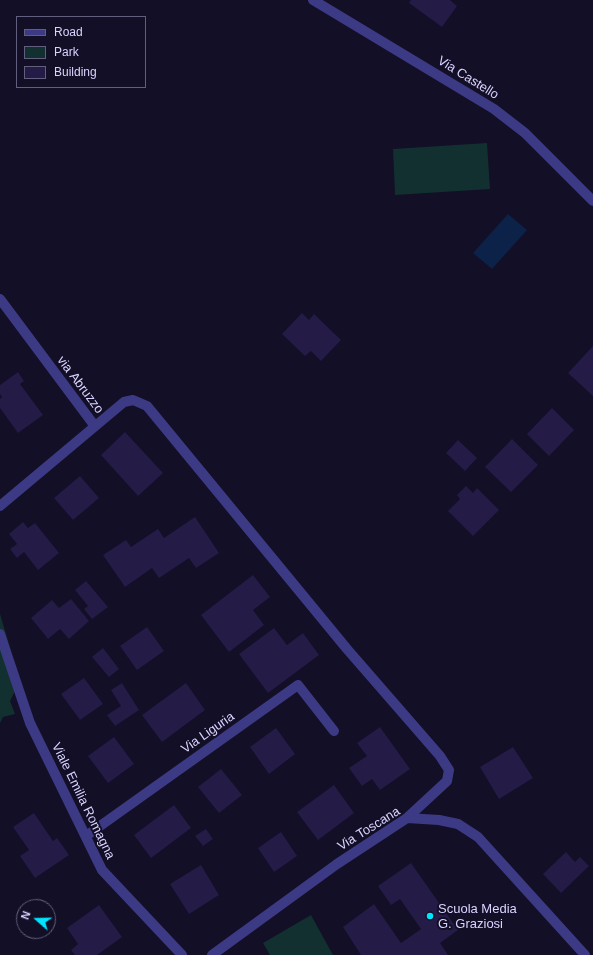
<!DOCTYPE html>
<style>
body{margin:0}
#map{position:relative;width:593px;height:955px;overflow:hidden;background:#130f26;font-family:Helvetica,sans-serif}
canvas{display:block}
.legend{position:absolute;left:16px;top:16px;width:130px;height:72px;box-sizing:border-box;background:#130f26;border:1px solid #625e7d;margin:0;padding:5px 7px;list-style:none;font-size:12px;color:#d9d4ff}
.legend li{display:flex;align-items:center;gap:8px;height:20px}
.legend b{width:20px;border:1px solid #625e7d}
.north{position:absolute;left:16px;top:899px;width:40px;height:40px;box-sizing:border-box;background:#130f26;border:1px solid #625e7d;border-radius:50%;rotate:290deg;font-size:11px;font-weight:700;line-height:16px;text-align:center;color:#d9d4ff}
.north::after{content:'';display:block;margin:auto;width:14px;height:18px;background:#00e5ff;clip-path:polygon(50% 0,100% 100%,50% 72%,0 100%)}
</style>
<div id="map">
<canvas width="593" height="955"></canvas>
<ul class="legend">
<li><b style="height:5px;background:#3d3a85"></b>Road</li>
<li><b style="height:11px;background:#12302f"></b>Park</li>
<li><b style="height:11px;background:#241b47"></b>Building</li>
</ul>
<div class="north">N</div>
</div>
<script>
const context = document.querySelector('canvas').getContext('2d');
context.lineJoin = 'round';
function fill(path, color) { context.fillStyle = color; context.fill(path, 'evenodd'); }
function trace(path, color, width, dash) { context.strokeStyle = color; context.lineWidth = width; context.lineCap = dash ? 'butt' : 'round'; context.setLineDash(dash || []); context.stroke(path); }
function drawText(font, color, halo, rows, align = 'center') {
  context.font = font + ' Helvetica,sans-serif'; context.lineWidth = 4; context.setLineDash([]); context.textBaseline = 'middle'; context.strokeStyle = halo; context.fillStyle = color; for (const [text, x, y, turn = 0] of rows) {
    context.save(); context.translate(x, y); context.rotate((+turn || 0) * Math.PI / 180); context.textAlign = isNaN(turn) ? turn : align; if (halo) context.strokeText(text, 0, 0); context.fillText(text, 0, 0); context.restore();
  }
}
fill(new Path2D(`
 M487 143 490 189 395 195 393 149Z
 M0 614 20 681 10 701 15 714 3 717 0 723Z
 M311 915 333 955H270L263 943Z`), '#12302f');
fill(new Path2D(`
 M508 214 527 230 492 269 473 253Z`), '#0c2248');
fill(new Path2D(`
 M411 0H450L457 6 442 27 409 3Z
 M302 313 309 320 314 314 341 340 321 361 311 351 305 356 282 334Z
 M593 346V396L568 373Z
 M18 372 24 381 20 384 43 415 18 433 0 408V399L2 397 0 394V385Z
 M552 408 574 430 549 456 527 434Z
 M125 432 163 473 138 496 101 455Z
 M512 439 538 465 511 492 485 467Z
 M458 440 477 458 465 471 446 453Z
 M80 476 99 498 73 520 54 498Z
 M466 486 473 493 477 488 499 510 473 536 448 511 460 499 457 495Z
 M195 517 219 553 196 568 189 558 159 578 152 568 125 587 103 555 126 540 131 547 158 529 164 538Z
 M23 522 28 528 35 523 59 553 38 570 24 552 17 558 10 549 17 544 9 534Z
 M253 575 270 597 253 610 264 625 229 652 201 615Z
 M86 581 108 607 92 619 84 609 88 606 75 590Z
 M71 599 89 621 69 639 60 629 48 639 31 618 52 600 59 608Z
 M147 627 164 651 137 670 120 646Z
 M274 628 287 645 303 633 319 655 268 693 239 654Z
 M103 648 119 669 109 677 92 657Z
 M84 678 103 704 80 720 61 694Z
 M122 683 139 710 115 726 107 715 121 706 111 690Z
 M186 683 205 710 162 742 142 715Z
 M380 727 410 769 380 790 372 779 362 786 349 768 367 756 357 743Z
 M276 728 295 754 269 774 250 747Z
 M114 737 134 764 108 783 88 756Z
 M513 747 533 778 499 799 480 767Z
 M221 769 242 795 219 813 198 787Z
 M334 785 354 813 318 840 297 812Z
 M174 805 191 828 151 858 134 835Z
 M34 813 53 841 57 838 69 855 35 878 20 856 29 850 13 827Z
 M206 829 213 839 203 846 195 836Z
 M281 832 297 856 274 872 258 848Z
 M566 852 575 862 580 857 589 866 561 893 543 874Z
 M411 863 458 930 440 943 448 955H361L343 927 374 904 401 943 421 929 400 899 391 905 378 886Z
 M201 865 219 895 189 914 170 884Z
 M99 905 122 937 97 955H75L71 950 78 944 67 928Z`), '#241b47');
trace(new Path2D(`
 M313 0 494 109 525 133 593 201
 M0 299 94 425
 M0 506 124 402 133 400 147 406 347 649 440 756 449 770 447 781 407 818 337 864 212 955
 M0 634 30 723 102 870 182 955
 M407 818 439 820 458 824 478 837 585 955
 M86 836 298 685 334 731`), '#3d3a85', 10);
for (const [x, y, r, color] of [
 [430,916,4,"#00e5ff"]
]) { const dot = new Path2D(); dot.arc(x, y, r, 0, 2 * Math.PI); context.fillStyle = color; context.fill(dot); trace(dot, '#130f26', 1.5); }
drawText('13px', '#d9d4ff', '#130f26', [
 ["Via Castello",468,78,32],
 ["via Abruzzo",80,385,53],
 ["Via Liguria",208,733,-35],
 ["Viale Emilia Romagna",83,801,64],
 ["Via Toscana",369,829,-32]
]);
drawText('13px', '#d9d4ff', '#130f26', [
 ["Scuola Media",438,909],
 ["G. Graziosi",438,924]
], 'left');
</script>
